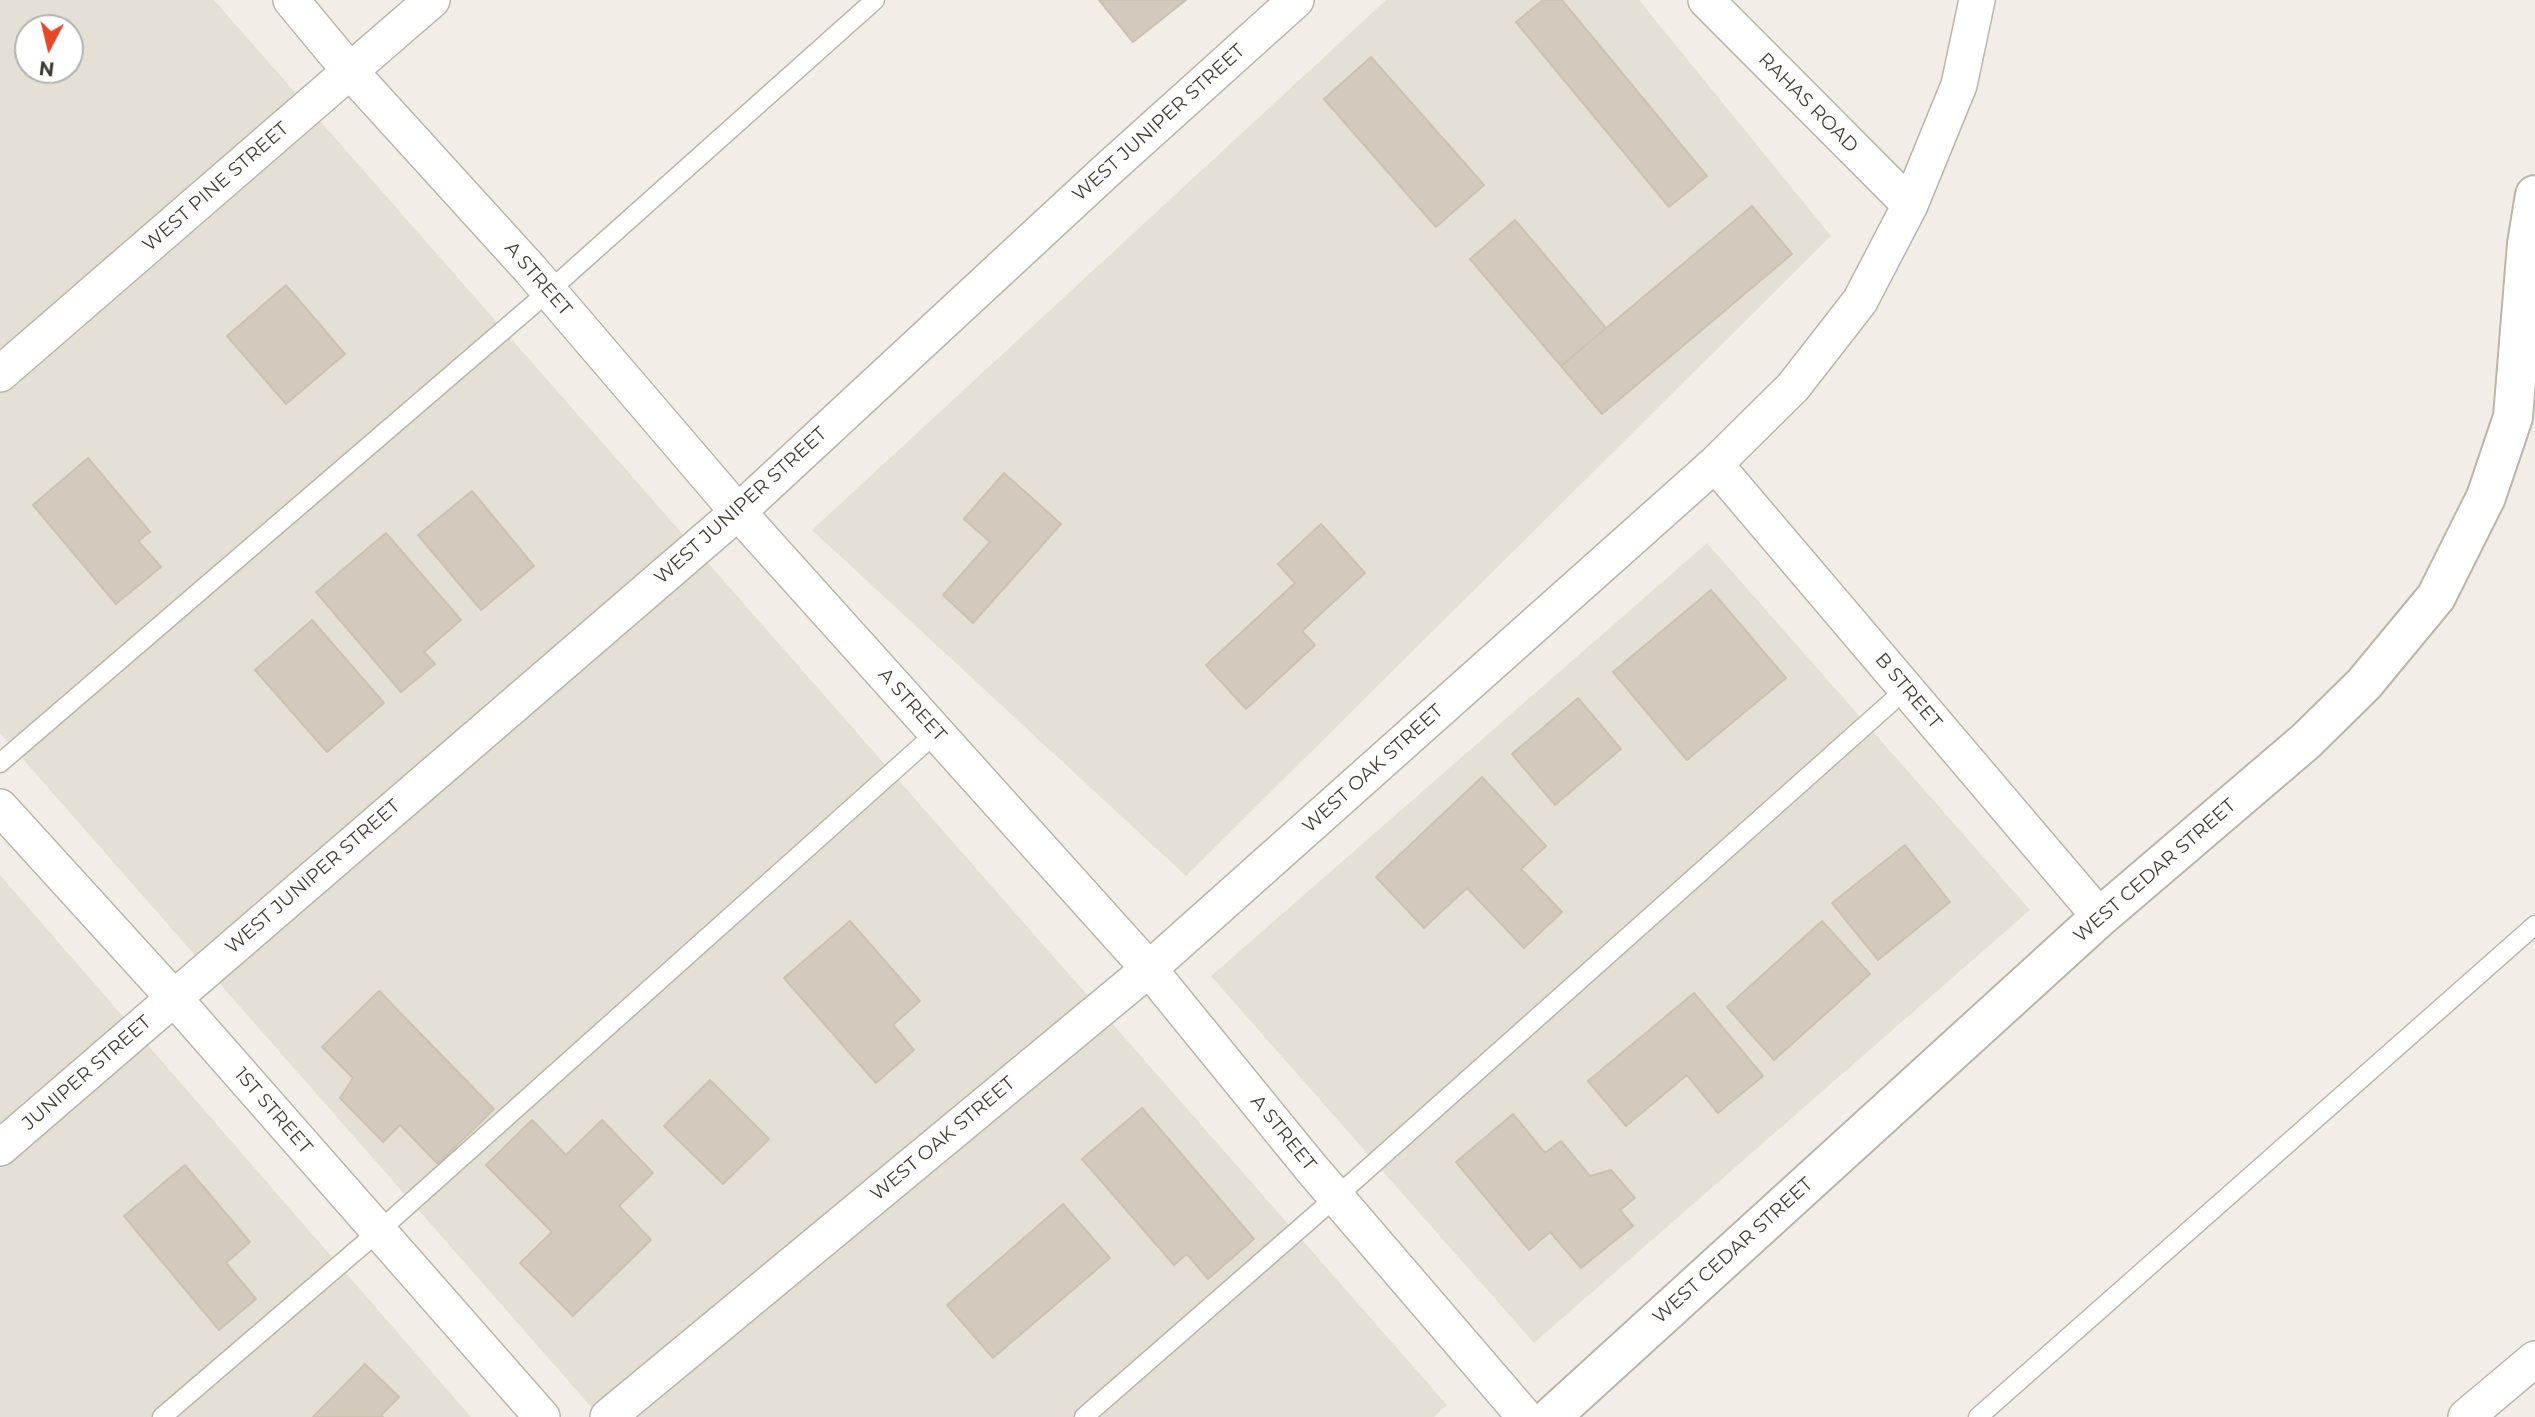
<!DOCTYPE html>
<style>
body{margin:0}
#map{position:relative;width:2535px;height:1417px;overflow:hidden;background:#f2eee7;font-family:Montserrat,sans-serif}
canvas{display:block}
.north{position:absolute;left:14px;top:14px;width:70px;height:70px;box-sizing:border-box;background:#fff;border:2px solid #b4b2af;border-radius:50%;rotate:187deg;font-size:19px;font-weight:700;line-height:28px;text-align:center;color:#443f36}
.north::after{content:'';display:block;margin:auto;width:24px;height:32px;background:#e5472a;clip-path:polygon(50% 0,100% 100%,50% 72%,0 100%)}
</style>
<div id="map">
<canvas width="2535" height="1417"></canvas>
<div class="north">N</div>
</div>
<script>
const context = document.querySelector('canvas').getContext('2d');
context.lineJoin = 'round';
function fill(path, color) { context.fillStyle = color; context.fill(path, 'evenodd'); }
function trace(path, color, width, dash) { context.strokeStyle = color; context.lineWidth = width; context.lineCap = dash ? 'butt' : 'round'; context.setLineDash(dash || []); context.stroke(path); }
function drawText(font, color, halo, rows, align = 'center') {
  context.font = font + ' Montserrat,sans-serif'; context.lineWidth = 6; context.setLineDash([]); context.textBaseline = 'middle'; context.strokeStyle = halo; context.fillStyle = color; for (const [text, x, y, turn = 0] of rows) {
    context.save(); context.translate(x, y); context.rotate((+turn || 0) * Math.PI / 180); context.textAlign = isNaN(turn) ? turn : align; if (halo) context.strokeText(text, 0, 0); context.fillText(text, 0, 0); context.restore();
  }
}
fill(new Path2D(`
 M0 0H214L1447 1405 1434 1417H600L0 733ZM28 28H70V70H28Z
 M1386 0H1639L1831 236 1186 876 812 530Z
 M1707 543 2030 910 1534 1343 1211 976Z
 M0 875 471 1417H0Z`), '#e5e0d5');
const building = new Path2D(`
 M1099 0H1186L1133 42Z
 M1543 0H1562L1707 176 1669 207 1516 22Z
 M1371 57 1484 185 1436 227 1324 99Z
 M1752 206 1792 254 1602 414 1561 366Z
 M1515 220 1606 328 1561 366 1470 259Z
 M286 285 345 354 286 404 227 336Z
 M88 458 150 532 138 541 161 567 116 604 33 505Z
 M1004 473 1061 524 973 623 943 595 990 542 964 519Z
 M472 491 534 566 481 610 418 535Z
 M1321 524 1365 573 1302 631 1315 645 1246 709 1206 665 1295 583 1278 564Z
 M386 533 461 620 424 652 435 664 401 692 316 592Z
 M1711 590 1786 678 1687 760 1613 672Z
 M312 620 384 703 327 752 255 670Z
 M1578 698 1621 749 1555 805 1512 754Z
 M1482 777 1546 846 1521 869 1562 912 1524 948 1467 888 1424 928 1376 877Z
 M1905 845 1950 902 1878 960 1832 903Z
 M850 921 920 1001 893 1025 914 1050 876 1083 784 978Z
 M1822 921 1870 974 1774 1060 1727 1007Z
 M379 991 494 1109 438 1164 400 1125 383 1142 340 1098 353 1078 322 1047Z
 M1694 993 1763 1076 1718 1113 1687 1075 1626 1126 1588 1081Z
 M710 1080 769 1139 723 1184 664 1126Z
 M1142 1108 1254 1239 1208 1279 1187 1254 1174 1265 1082 1159Z
 M1513 1114 1545 1153 1561 1141 1590 1176 1611 1170 1635 1198 1620 1210 1633 1226 1581 1268 1550 1232 1529 1250 1456 1162Z
 M532 1120 566 1155 602 1120 653 1173 619 1206 651 1240 573 1316 520 1263 552 1232 486 1165Z
 M185 1165 250 1242 226 1263 256 1299 219 1330 124 1216Z
 M1063 1204 1110 1258 993 1358 947 1305Z
 M365 1364 399 1397 381 1415 383 1417H313Z`);
fill(building, '#d2cabd');
trace(building, '#ccc2b1', 2);
const service = new Path2D(`
 M0 763 549 291 875 0
 M162 1417 379 1231 937 732
 M1084 1417 1336 1197 1906 689
 M1978 1417 2535 925`);
const minor = new Path2D(`
 M291 0 349 70 530 269 738 512 1149 969 1312 1169 1525 1417
 M1706 0 1910 205
 M0 374 432 0
 M1715 464 2100 917
 M0 807 173 997 542 1417
 M0 1148 738 512 1106 171 1296 0
 M608 1417 1149 969 1715 464 1793 387 1860 301 1910 205 1959 85 1977 0
 M2466 1417 2535 1359`);
const tertiary = new Path2D(`
 M1551 1417 2100 917 2306 741 2364 684 2436 597 2486 497 2513 417 2527 244 2535 195`);
trace(service, '#bcb6aa', 21);
trace(minor, '#bcb6aa', 38);
trace(tertiary, '#bcb6aa', 42);
trace(service, '#fff', 18);
trace(minor, '#fff', 35);
trace(tertiary, '#fff', 38);
drawText('19px', '#443f36', '#fff', [
 ["RAHAS ROAD",1808,103,45],
 ["WEST JUNIPER STREET",1159,123,-42],
 ["WEST PINE STREET",216,187,-41],
 ["A STREET",538,279,49],
 ["WEST JUNIPER STREET",741,506,-42],
 ["B STREET",1908,691,50],
 ["A STREET",912,705,48],
 ["WEST OAK STREET",1373,769,-42],
 ["WEST CEDAR STREET",2155,871,-41],
 ["WEST JUNIPER STREET",313,877,-41],
 ["JUNIPER STREET",87,1073,-41],
 ["1ST STREET",273,1111,49],
 ["A STREET",1283,1133,51],
 ["WEST OAK STREET",943,1139,-40],
 ["WEST CEDAR STREET",1733,1251,-42]
]);
</script>
